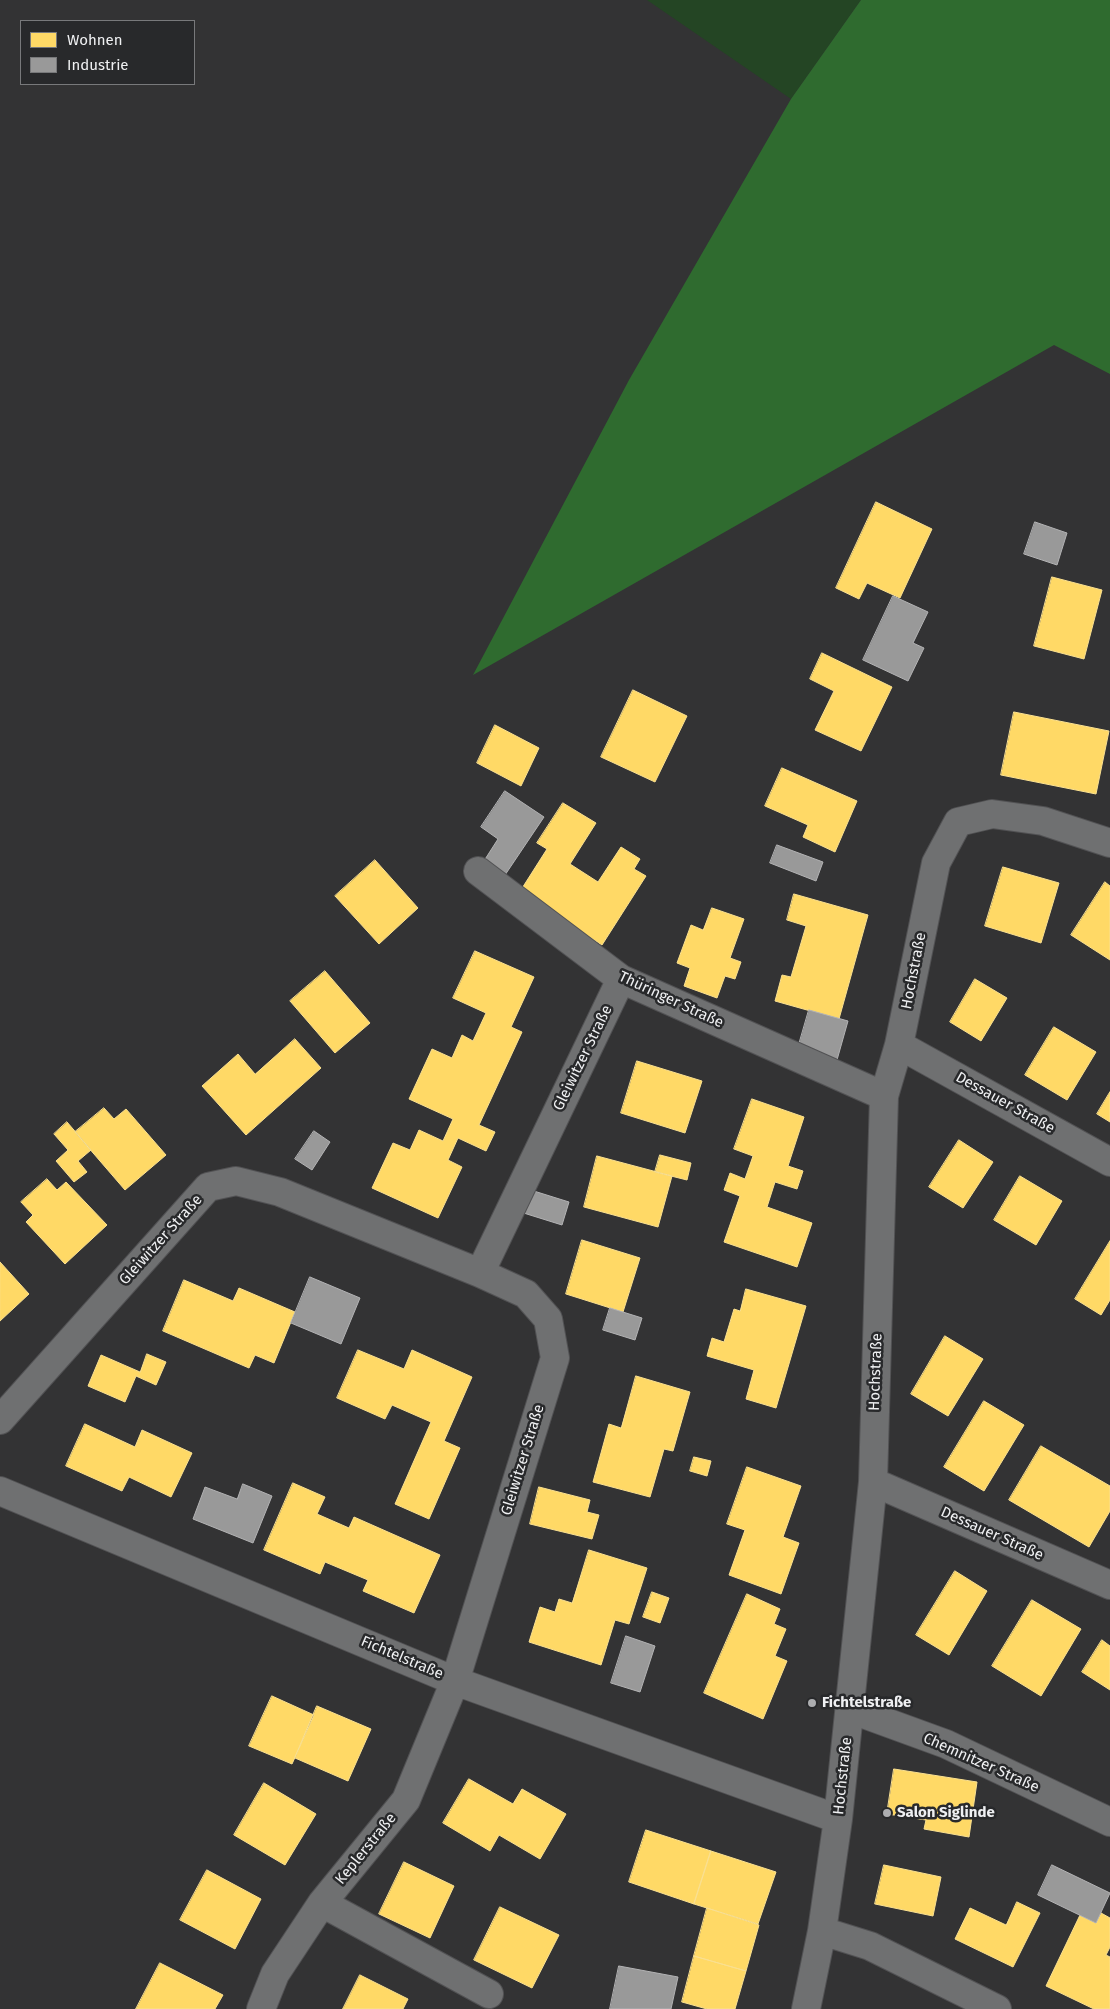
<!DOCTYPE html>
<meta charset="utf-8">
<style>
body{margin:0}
#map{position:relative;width:1110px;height:2009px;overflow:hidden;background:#333334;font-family:"Fira Sans",sans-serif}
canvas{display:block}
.legend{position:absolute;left:20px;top:20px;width:175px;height:65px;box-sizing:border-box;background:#28292b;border:1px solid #78797b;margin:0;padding:6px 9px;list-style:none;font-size:15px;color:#eff0f2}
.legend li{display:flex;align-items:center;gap:10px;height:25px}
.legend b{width:25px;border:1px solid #78797b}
</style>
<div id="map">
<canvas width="1110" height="2009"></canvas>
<ul class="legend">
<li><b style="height:14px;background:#ffd966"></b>Wohnen</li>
<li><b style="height:14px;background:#999"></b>Industrie</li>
</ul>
</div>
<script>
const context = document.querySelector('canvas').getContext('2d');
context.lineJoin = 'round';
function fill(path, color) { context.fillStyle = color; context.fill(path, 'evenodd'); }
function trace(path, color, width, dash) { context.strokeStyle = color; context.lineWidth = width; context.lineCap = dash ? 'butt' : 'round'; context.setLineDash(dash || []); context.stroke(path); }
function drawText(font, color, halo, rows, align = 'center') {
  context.font = font + ' "Fira Sans",sans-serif'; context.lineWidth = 5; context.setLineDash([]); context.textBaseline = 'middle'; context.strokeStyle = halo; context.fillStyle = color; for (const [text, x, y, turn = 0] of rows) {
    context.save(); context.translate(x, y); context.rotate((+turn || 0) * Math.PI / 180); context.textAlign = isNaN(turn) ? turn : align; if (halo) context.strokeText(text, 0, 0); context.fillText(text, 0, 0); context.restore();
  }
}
fill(new Path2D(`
 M647 0H861L791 99Z`), '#244524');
fill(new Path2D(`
 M861 0H1110V374L1054 345 473 675 629 380 791 99Z`), '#2f6b2f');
const homes = new Path2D(`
 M876 502 932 529 900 598 867 583 859 599 836 588Z
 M1052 577 1102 590 1084 659 1034 646Z
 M822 653 892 687 861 751 815 730 834 691 810 679Z
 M633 690 687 716 655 782 601 757Z
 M1014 712 1109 731 1096 794 1001 775Z
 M495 725 539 748 521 786 477 763Z
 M782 768 857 801 835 852 803 837 808 825 765 806Z
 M563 803 596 823 570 864 598 882 621 847 640 859 634 869 646 876 602 945 519 893 547 849 537 843Z
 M375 860 418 908 379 944 335 896Z
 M1003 867 1059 883 1041 943 985 926Z
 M1105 882 1110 886V960L1071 935Z
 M794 894 868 915 839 1019 775 1001 782 975 791 977 806 926 787 920Z
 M712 908 744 919 730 958 741 962 735 979 725 976 717 998 684 986 690 968 677 963 691 925 703 930Z
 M475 951 534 977 511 1027 522 1032 479 1125 495 1132 486 1151 458 1138 448 1160 462 1167 438 1218 372 1188 393 1143 410 1150 419 1130 443 1141 453 1119 409 1099 432 1049 452 1058 462 1035 473 1041 486 1013 453 998Z
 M325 971 370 1023 335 1053 290 1001Z
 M975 979 1007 998 981 1041 950 1022Z
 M1054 1027 1096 1052 1067 1100 1025 1075Z
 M295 1039 321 1068 246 1135 202 1086 238 1054 255 1074Z
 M637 1061 702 1081 685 1133 621 1113Z
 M1110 1092V1122L1097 1114Z
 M752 1099 804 1117 788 1166 803 1171 797 1189 775 1182 767 1207 812 1223 797 1267 724 1242 740 1196 724 1190 730 1173 745 1179 753 1156 734 1149Z
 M104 1108 114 1119 126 1109 166 1155 125 1190 75 1132Z
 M67 1122 91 1150 78 1161 87 1172 74 1182 56 1161 68 1150 54 1134Z
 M959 1140 993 1162 963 1208 929 1187Z
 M660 1155 691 1163 687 1180 655 1172Z
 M597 1156 672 1176 658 1227 584 1207Z
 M1020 1176 1062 1201 1036 1245 994 1220Z
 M47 1179 57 1190 66 1182 107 1225 65 1264 26 1222 33 1215 21 1202Z
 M582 1240 640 1258 623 1312 566 1294Z
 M1110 1241V1300L1101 1315 1075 1299Z
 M0 1262 29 1294 0 1321Z
 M184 1280 233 1301 239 1288 295 1312 274 1363 255 1355 249 1368 163 1331Z
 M746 1289 806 1306 776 1408 746 1399 754 1370 707 1356 712 1338 724 1342 734 1309 740 1311Z
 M945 1336 983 1359 948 1416 911 1394Z
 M358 1350 404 1369 412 1350 472 1377 444 1441 460 1448 429 1519 395 1504 431 1422 392 1405 385 1419 337 1398Z
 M147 1354 166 1362 156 1385 136 1376 125 1402 88 1386 101 1355 140 1372Z
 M636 1376 690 1392 673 1451 664 1449 650 1497 593 1482 609 1424 621 1428Z
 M984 1401 1024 1425 984 1491 944 1467Z
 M85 1424 135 1447 142 1430 192 1453 171 1497 129 1477 122 1491 66 1466Z
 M1041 1446 1110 1486V1511L1089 1547 1009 1500Z
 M694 1457 711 1461 707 1476 690 1471Z
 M747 1467 801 1486 783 1537 799 1543 781 1594 729 1575 745 1530 727 1524Z
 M293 1483 325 1497 317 1514 349 1528 354 1517 440 1555 414 1613 363 1591 368 1580 325 1562 320 1574 264 1550Z
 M539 1487 590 1500 587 1512 599 1515 592 1539 530 1524Z
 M589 1550 647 1568 629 1624 615 1620 601 1665 529 1642 540 1607 555 1612 559 1599 572 1603Z
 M955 1571 987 1591 949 1655 916 1635Z
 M652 1592 669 1598 660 1623 643 1617Z
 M747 1594 780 1609 774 1624 786 1629 775 1656 787 1661 763 1719 704 1693Z
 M1032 1600 1081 1629 1041 1696 992 1666Z
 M1102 1640 1110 1646V1690L1082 1672Z
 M272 1696 314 1715 292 1764 249 1746Z
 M317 1706 371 1729 348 1781 295 1758Z
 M894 1769 977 1782 969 1837 924 1829 926 1820 887 1814Z
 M469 1779 513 1804 522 1789 566 1814 540 1859 499 1835 490 1851 443 1823Z
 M264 1783 316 1814 285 1865 234 1835Z
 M646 1830 711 1851 694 1904 629 1882Z
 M711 1851 776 1872 758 1924 694 1904Z
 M404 1862 454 1886 430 1938 379 1914Z
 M884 1865 941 1877 933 1916 875 1904Z
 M207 1870 261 1899 235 1949 180 1920Z
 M1017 1902 1040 1913 1013 1967 955 1939 970 1908 1006 1925Z
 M500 1907 559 1935 532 1988 474 1960Z
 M707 1908 759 1925 746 1971 694 1956Z
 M1101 1913 1110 1918V1947L1106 1955 1110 1957V2009H1094L1046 1986 1080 1915 1096 1923Z
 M694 1956 746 1971 735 2009H707L682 2002Z
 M160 1963 223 1995 215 2009H136Z
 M360 1975 408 1999 403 2009H343Z`);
fill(homes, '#ffd966');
trace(homes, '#fae090', 1);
const industry = new Path2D(`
 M1035 522 1067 533 1057 565 1024 554Z
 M893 596 928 612 913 643 924 648 908 681 863 660Z
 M505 791 544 817 503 878 482 864 498 839 481 827Z
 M777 845 823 862 816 881 770 863Z
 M809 1010 848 1021 837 1060 798 1048Z
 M314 1131 330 1142 312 1170 295 1159Z
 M521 1187 569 1202 562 1225 514 1210Z
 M310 1277 360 1298 341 1344 291 1323Z
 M610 1308 642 1318 635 1340 603 1330Z
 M243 1484 272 1496 253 1543 193 1519 205 1487 237 1499Z
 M626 1636 655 1646 640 1692 611 1683Z
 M1052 1865 1110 1893 1096 1923 1038 1895Z
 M619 1966 678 1977 671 2009H610Z`);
fill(industry, '#999');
trace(industry, '#b3b3b4', 1);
const minor = new Path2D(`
 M478 871 621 979 884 1096
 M899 1045 1110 1162
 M0 1420 208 1187 236 1181 280 1192 480 1273
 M873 1482 1110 1585
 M0 1491 455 1681 838 1819
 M850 1709 946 1744 1110 1822
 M322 1903 489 1994
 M822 1931 870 1946 997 2009
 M261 2009 275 1974 322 1903 406 1800 455 1681 555 1358 548 1319 526 1294 480 1273 621 979
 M806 2009 822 1931 838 1819 873 1482 884 1096 899 1045 936 863 958 822 992 814 1043 821 1110 843`);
trace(minor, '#525254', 30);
trace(minor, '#6f7071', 28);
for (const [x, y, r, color] of [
 [812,1703,5,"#adaeb0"],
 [887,1813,5,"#adaeb0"]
]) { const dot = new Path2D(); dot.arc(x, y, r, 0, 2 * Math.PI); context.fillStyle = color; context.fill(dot); trace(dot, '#28292b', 2); }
drawText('15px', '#eff0f2', '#28292b', [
 ["Hochstraße",914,971,-79],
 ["Thüringer Straße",671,1000,25],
 ["Gleiwitzer Straße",583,1058,-64],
 ["Dessauer Straße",1005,1103,29],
 ["Gleiwitzer Straße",161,1240,-48],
 ["Hochstraße",876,1372,-88],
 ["Gleiwitzer Straße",523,1460,-73],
 ["Dessauer Straße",992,1534,24],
 ["Fichtelstraße",402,1658,23],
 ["Chemnitzer Straße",981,1763,24],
 ["Hochstraße",843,1776,-84],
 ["Keplerstraße",366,1849,-51]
]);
drawText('bold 15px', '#eff0f2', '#28292b', [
 ["Fichtelstraße",822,1703],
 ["Salon Siglinde",897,1813]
], 'left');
</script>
